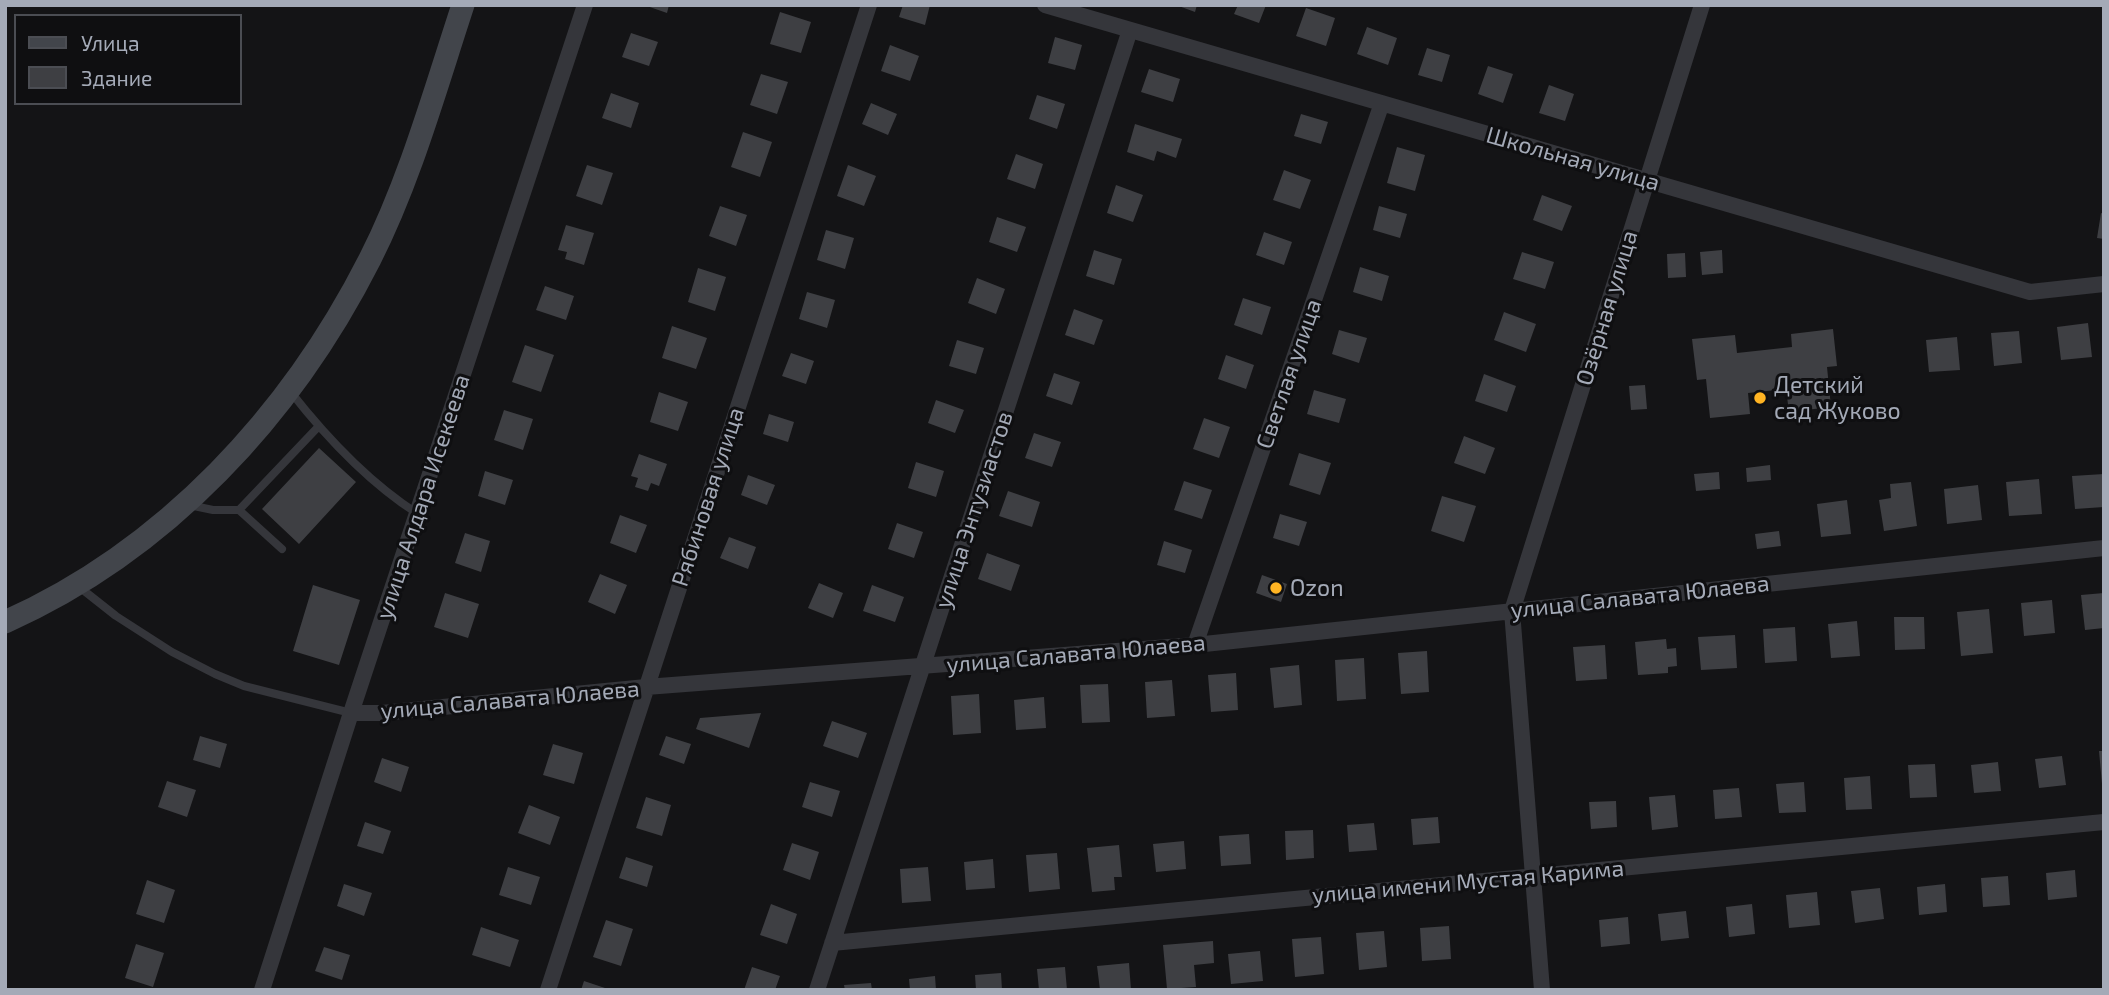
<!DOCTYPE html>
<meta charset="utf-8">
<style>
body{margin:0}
#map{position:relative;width:2109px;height:995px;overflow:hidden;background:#141416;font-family:"Exo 2",sans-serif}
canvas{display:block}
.frame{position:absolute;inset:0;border:7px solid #a4aab7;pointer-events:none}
.legend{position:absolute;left:14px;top:14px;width:228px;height:91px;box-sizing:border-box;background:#0f0f11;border:2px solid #4b4d53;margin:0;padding:9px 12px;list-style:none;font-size:21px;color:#a4aab7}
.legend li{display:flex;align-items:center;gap:14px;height:35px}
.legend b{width:35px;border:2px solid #4b4d53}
</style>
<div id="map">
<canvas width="2109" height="995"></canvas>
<div class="frame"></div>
<ul class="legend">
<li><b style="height:9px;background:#42454b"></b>Улица</li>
<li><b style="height:19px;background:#3e3f43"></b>Здание</li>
</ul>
</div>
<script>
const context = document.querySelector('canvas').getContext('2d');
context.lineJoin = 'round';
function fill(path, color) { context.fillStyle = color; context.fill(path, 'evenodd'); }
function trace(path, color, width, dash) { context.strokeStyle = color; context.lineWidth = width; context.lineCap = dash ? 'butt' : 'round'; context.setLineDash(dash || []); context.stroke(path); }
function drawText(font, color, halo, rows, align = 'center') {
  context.font = font + ' "Exo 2",sans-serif'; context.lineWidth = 6; context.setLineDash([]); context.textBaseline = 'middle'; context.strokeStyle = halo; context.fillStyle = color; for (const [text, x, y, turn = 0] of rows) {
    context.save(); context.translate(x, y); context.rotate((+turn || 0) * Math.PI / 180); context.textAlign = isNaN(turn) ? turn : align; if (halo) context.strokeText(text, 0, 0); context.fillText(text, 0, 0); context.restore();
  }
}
fill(new Path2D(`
 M644 5H669L667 13Z
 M903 5H930L925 25 899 17Z
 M1176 5H1197L1195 12Z
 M1238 5H1266L1259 23 1234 14Z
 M1306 8 1335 18 1326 46 1296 36Z
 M780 12 811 22 801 53 770 44Z
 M1367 27 1397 38 1388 65 1357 54Z
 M631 33 658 42 649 66 622 57Z
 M1055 37 1082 45 1075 70 1048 63Z
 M890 45 919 56 910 81 881 71Z
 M1427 48 1450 55 1442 82 1418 75Z
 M1488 66 1513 74 1503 103 1478 94Z
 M1149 69 1180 79 1173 102 1141 92Z
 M761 74 788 82 777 114 750 105Z
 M1549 85 1574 94 1565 121 1539 113Z
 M611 93 639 103 631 128 602 118Z
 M1037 95 1065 104 1057 129 1029 119Z
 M871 103 897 114 888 135 862 124Z
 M1301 114 1328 122 1321 144 1294 136Z
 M1135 124 1182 139 1176 158 1157 151 1154 161 1127 152Z
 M743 132 772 142 760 177 731 167Z
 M1397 147 1425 155 1415 191 1387 183Z
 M1016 154 1043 164 1035 189 1007 179Z
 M587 165 613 173 602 205 576 196Z
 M848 165 876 176 864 206 837 196Z
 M1284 170 1311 180 1300 209 1273 200Z
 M1116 185 1143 195 1133 222 1107 213Z
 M1542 195 1572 206 1562 231 1533 220Z
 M720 206 747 215 736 246 709 236Z
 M1379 206 1407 214 1400 238 1373 230Z
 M2101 213 2104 214V239L2097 238Z
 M997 217 1026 227 1017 252 989 242Z
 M566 225 594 233 584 265 565 259 567 252 558 250Z
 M826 230 854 238 845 269 817 260Z
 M1264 232 1292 242 1284 265 1256 255Z
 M1094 250 1122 259 1114 285 1086 276Z
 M1722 250 1723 273 1702 275 1700 252Z
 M1522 252 1554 262 1545 289 1513 279Z
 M1685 253 1686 277 1668 278 1667 254Z
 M1360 267 1389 276 1382 301 1353 292Z
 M698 268 726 277 715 311 688 302Z
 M977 278 1005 289 996 314 968 303Z
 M545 286 574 296 566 320 536 310Z
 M807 292 835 300 827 328 799 319Z
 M1243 298 1271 307 1262 335 1234 325Z
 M1074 309 1103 320 1094 345 1065 335Z
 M1504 312 1536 324 1526 352 1494 340Z
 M2088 323 2092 357 2061 360 2057 327Z
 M672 326 707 338 696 369 662 358Z
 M1833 329 1837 366 1827 367 1831 407 1789 412 1786 389 1748 393 1750 414 1710 418 1706 379 1697 380 1692 339 1735 335 1737 353 1792 347 1791 334Z
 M1339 330 1367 338 1359 363 1332 354Z
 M2019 331 2022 363 1994 366 1991 333Z
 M1957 337 1960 370 1929 372 1926 340Z
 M957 340 984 348 976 374 949 366Z
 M525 345 554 355 541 392 512 382Z
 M791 353 814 361 806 384 782 376Z
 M1226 355 1254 365 1246 389 1218 379Z
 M1054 373 1080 382 1072 405 1046 396Z
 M1484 374 1516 386 1507 412 1475 401Z
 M1645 385 1647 409 1631 410 1629 386Z
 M1314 390 1346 399 1339 423 1307 414Z
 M659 392 688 402 678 431 650 422Z
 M936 400 964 410 955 433 928 423Z
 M504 410 533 419 523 450 494 440Z
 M769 414 794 422 788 442 763 434Z
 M1204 418 1230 427 1219 458 1193 449Z
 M1034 433 1061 442 1052 467 1025 458Z
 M1464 436 1495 448 1485 474 1454 463Z
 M319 448 356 482 299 544 262 509Z
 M1299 453 1331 463 1320 495 1289 485Z
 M639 454 667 464 659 486 651 483 648 491 635 487 638 478 631 476Z
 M916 462 944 471 936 497 908 488Z
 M1770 465 1771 480 1747 482 1746 468Z
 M485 471 513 480 505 505 478 496Z
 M1719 472 1720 489 1696 491 1694 474Z
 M2104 474V507L2075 509 2072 476Z
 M748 475 775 485 767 505 741 495Z
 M2039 479 2042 514 2009 516 2006 482Z
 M1184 481 1212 490 1202 519 1174 510Z
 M1911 482 1917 526 1884 531 1879 500 1891 498 1890 484Z
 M1978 485 1982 520 1947 524 1944 489Z
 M1008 491 1040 502 1032 527 999 516Z
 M1442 496 1476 506 1464 542 1431 531Z
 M1847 500 1851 534 1821 537 1817 504Z
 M1280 514 1307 522 1299 546 1273 538Z
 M620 515 647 525 636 553 610 543Z
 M897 523 923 532 914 558 888 549Z
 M1779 531 1781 546 1757 549 1755 534Z
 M465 533 490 541 481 572 455 563Z
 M729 537 756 547 748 569 720 558Z
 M1164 541 1192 550 1185 573 1157 565Z
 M987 553 1020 565 1011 591 978 579Z
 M600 574 627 585 615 614 588 602Z
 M1262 575 1287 584 1281 602 1256 593Z
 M819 583 843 593 833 618 808 608Z
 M313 585 360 600 339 665 293 651Z
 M872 585 904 597 895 622 863 611Z
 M445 593 479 604 468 638 434 627Z
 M2104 593V628L2085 630 2081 595Z
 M2052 600 2055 633 2024 636 2021 603Z
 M1989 609 1993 653 1961 656 1957 612Z
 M1894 617H1924L1925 649 1895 650Z
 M1857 621 1860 656 1831 658 1828 624Z
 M1795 627 1797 661 1765 663 1763 629Z
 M1735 635 1737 668 1701 670 1698 637Z
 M1666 639 1667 649 1676 648 1677 666 1668 667V673L1638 675 1635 642Z
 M1605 645 1607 679 1576 681 1573 647Z
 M1427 651 1429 692 1401 694 1398 653Z
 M1364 658 1366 699 1337 701 1335 660Z
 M1299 665 1302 705 1274 708 1270 668Z
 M1236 673 1238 710 1211 712 1208 675Z
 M1172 680 1175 716 1147 718 1145 682Z
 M1108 684 1110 722 1082 723 1080 685Z
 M979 694 981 733 953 735 951 696Z
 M1044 697 1046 728 1016 730 1014 700Z
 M761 713 749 748 696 729 700 718Z
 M832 721 867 733 858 758 823 746Z
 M200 736 227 744 220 768 193 760Z
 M666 736 691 744 684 764 659 755Z
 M553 744 583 753 574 784 543 775Z
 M2099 751H2104V783L2102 784Z
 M2062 756 2066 785 2039 788 2035 759Z
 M382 758 409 767 401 792 374 782Z
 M1998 762 2001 791 1974 793 1971 765Z
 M1935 764 1937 797 1910 798 1908 765Z
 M1870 776 1872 809 1846 810 1844 778Z
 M167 781 196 790 187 817 158 807Z
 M810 782 840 791 832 817 802 807Z
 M1804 782 1806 812 1779 813 1776 784Z
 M1739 788 1742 817 1715 819 1713 790Z
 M1675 795 1678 827 1652 830 1649 797Z
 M646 797 671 805 662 836 636 828Z
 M1616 801 1617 827 1591 829 1589 802Z
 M529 805 560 817 550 845 518 833Z
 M1438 817 1440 843 1413 845 1411 819Z
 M365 822 391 831 383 854 357 846Z
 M1374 823 1377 850 1349 852 1347 825Z
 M1313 830 1314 858 1286 860 1285 831Z
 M1249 834 1251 864 1221 866 1219 836Z
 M1184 841 1186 869 1156 872 1153 844Z
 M792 843 819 852 810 880 783 870Z
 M1119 845 1122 877H1114L1115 890 1092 892 1087 848Z
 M1057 853 1060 889 1029 892 1026 855Z
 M626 857 653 866 647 887 619 878Z
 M993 859 995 888 966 890 964 862Z
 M508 867 540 877 531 905 499 895Z
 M928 867 931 901 902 903 900 869Z
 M2075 870 2077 897 2048 900 2046 873Z
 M2008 876 2010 905 1983 907 1981 878Z
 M147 880 175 890 164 923 136 914Z
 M344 884 372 893 364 916 337 906Z
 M1945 884 1947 912 1919 915 1917 887Z
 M1880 888 1884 919 1855 923 1851 891Z
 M1817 892 1820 925 1789 928 1786 895Z
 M771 904 797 914 787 944 760 935Z
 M1752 904 1755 934 1729 937 1726 907Z
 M1686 911 1689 938 1661 941 1658 914Z
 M1628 917 1630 944 1601 947 1599 920Z
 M606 920 633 929 621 966 593 957Z
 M1449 926 1451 959 1422 961 1420 928Z
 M481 927 519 940 510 967 472 955Z
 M1384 931 1387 967 1359 970 1356 933Z
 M1321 937 1324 974 1295 977 1292 939Z
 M1213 941 1214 963 1194 965 1196 987 1167 989 1163 945Z
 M136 944 164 953 153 987 125 978Z
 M324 947 350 955 342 980 315 971Z
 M1260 951 1263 981 1231 984 1228 954Z
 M1129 963 1131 990H1100L1097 966Z
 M752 967 780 976 775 990H744Z
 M1065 967 1067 990H1039L1037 969Z
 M1001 973 1002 990H976L975 975Z
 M935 976 936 990H910L909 979Z
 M584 981 608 989V990H581Z
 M871 983 872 990H845L844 985Z`), '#3e3f43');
trace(new Path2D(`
 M290 391C326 437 368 482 418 514
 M189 505 213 510H239L318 427
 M239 510 282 549
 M78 586 116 616 172 652 215 674 244 686 351 713`), '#35363b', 8);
trace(new Path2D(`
 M1045 5 2030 292 2104 284
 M1195 645 1382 103
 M351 713H382L646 687 1195 645 2104 548
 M832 943 2104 822
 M262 990 351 713 585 5
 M548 990 869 5
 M817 990 1130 30
 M1542 990 1512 611 1702 5`), '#35363b', 16);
trace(new Path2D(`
 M5 622C166 550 291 415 370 259 410 180 435 90 463 5`), '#42454b', 23);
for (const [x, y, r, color] of [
 [1760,398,7,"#ffb423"],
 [1276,588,7,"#ffb423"]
]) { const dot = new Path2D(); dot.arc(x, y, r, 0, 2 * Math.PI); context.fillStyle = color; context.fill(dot); trace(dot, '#0f0f11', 2.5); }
drawText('23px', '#a4aab7', '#0f0f11', [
 ["Школьная улица",1573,159,16],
 ["Озёрная улица",1607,308,-73],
 ["Светлая улица",1289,374,-71],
 ["улица Алдара Исекеева",423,497,-72],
 ["Рябиновая улица",708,497,-72],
 ["улица Энтузиастов",974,510,-72],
 ["улица Салавата Юлаева",1640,597,-6],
 ["улица Салавата Юлаева",1076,654,-5],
 ["улица Салавата Юлаева",510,700,-5],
 ["улица имени Мустая Карима",1468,882,-5]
]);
drawText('23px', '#a4aab7', '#0f0f11', [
 ["Детский",1774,385],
 ["сад Жуково",1774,411],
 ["Ozon",1290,588]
], 'left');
</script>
